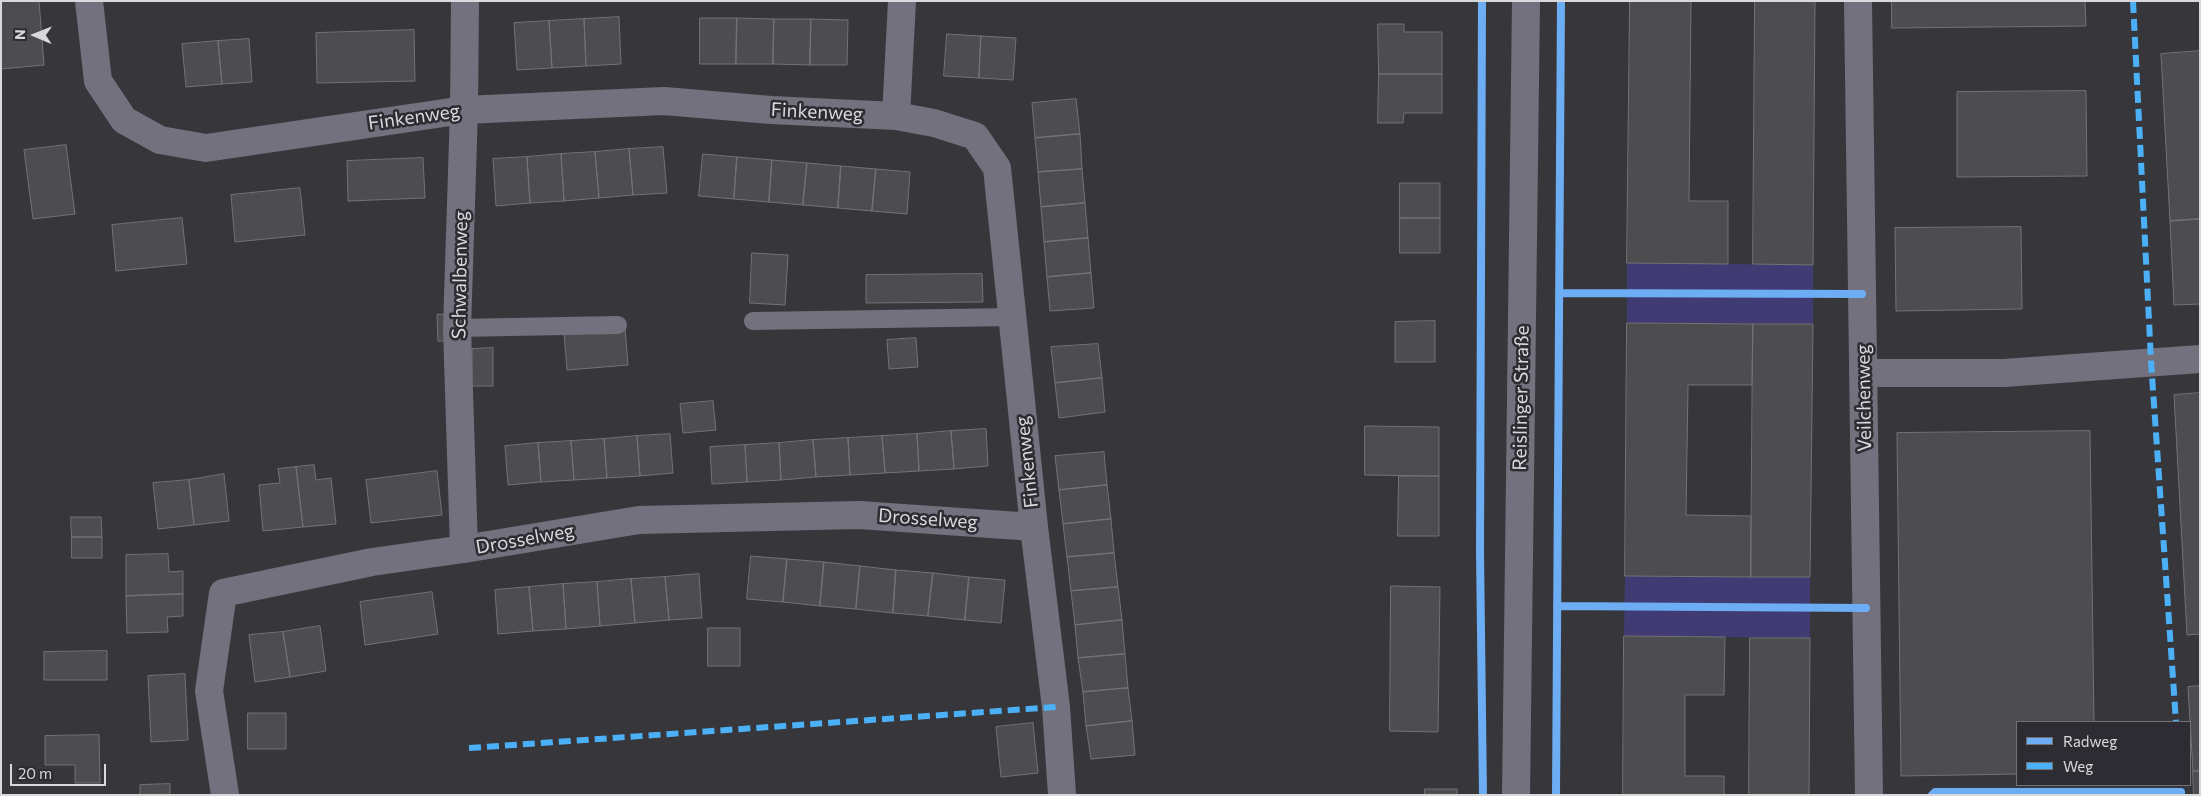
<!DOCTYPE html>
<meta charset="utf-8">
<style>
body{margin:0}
#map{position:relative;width:2201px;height:796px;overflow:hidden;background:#37373b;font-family:Commissioner,sans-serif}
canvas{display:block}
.frame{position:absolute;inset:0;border:2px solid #d9d9dd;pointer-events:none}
.legend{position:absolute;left:2016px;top:721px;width:175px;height:65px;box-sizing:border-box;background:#2c2c32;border:1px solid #717176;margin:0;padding:6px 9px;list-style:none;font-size:15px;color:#d9d9dd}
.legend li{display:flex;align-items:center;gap:10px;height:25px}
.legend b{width:25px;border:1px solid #717176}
.north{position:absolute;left:10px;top:10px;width:50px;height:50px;-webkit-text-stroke:4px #2c2c32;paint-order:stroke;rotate:271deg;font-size:14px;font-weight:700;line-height:20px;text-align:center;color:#d9d9dd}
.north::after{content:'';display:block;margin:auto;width:18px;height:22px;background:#d9d9dd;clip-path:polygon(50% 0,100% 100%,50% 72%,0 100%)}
.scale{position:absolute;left:10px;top:764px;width:96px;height:22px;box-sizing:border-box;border:2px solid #d9d9dd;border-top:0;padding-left:6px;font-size:15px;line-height:18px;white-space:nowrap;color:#d9d9dd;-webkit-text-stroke:4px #2c2c32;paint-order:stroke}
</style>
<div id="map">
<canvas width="2201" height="796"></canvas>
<div class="frame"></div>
<ul class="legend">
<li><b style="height:6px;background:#6dadf4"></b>Radweg</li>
<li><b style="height:6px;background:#4cb0f7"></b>Weg</li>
</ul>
<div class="north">N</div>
<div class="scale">20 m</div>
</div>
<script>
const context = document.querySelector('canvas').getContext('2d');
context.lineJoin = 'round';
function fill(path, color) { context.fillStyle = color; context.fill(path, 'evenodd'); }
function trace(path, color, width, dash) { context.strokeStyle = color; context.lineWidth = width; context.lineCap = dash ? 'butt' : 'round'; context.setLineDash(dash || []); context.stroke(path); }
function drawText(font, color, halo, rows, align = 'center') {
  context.font = font + ' Commissioner,sans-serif'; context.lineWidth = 5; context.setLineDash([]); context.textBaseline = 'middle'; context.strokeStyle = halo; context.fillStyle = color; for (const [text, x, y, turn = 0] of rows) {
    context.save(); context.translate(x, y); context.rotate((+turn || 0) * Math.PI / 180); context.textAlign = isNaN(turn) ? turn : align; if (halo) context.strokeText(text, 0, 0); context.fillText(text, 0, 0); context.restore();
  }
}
fill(new Path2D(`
 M1627 263 1813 265V324L1627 323Z
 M1625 576 1810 577V638L1624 636Z`), '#413b74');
const building = new Path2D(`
 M1 1H39L44 65 1 69Z
 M1630 1H1691L1689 201H1728V264L1627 263Z
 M1755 1H1815L1813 265 1753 264Z
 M1892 1H2085L2086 26 1892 28Z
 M619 17 621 64 586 66 584 19Z
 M700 18H737L736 64H700Z
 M737 18 774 19 773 64H736Z
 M584 19 586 66 552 68 549 21Z
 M774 19H811L810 65 773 64Z
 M811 19 848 20 847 65H810Z
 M549 21 552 68 517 70 514 23Z
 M1378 24H1404V32H1442V74H1379Z
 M414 30 415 81 317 83 316 33Z
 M947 34 981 36 979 78 944 76Z
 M981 36 1016 38 1013 80 979 78Z
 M249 39 252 82 222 84 218 41Z
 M218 41 222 84 186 87 182 44Z
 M2200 51V219L2170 221 2161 54Z
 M1379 74H1442V113H1404L1403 123H1378Z
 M2086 91 2087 176 1957 177V92Z
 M1076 99 1080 134 1035 138 1032 103Z
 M1080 134 1082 169 1038 172 1035 138Z
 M66 145 75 214 33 219 24 150Z
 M663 147 667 193 633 195 629 149Z
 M629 149 633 195 599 198 595 152Z
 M595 152 599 198 564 201 561 154Z
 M561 154 564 201 530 203 527 157Z
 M703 154 737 157 734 199 699 196Z
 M527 157 530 203 496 206 493 159Z
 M737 157 772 160 769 202 734 199Z
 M423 158 425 198 348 201 347 161Z
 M772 160 807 163 803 205 769 202Z
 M807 163 841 166 838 208 803 205Z
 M841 166 876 169 872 211 838 208Z
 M876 169 910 172 907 214 872 211Z
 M1082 169 1085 203 1041 207 1038 172Z
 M1400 183H1440V218H1400Z
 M300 188 305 235 235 242 231 195Z
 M1085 203 1088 238 1044 242 1041 207Z
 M182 218 187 264 116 271 112 225Z
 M1400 218H1440V253H1400Z
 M2200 219V304L2174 305 2170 221Z
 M2021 227 2022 309 1896 311 1895 228Z
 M1088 238 1091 273 1047 277 1044 242Z
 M752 253 788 255 785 305 750 303Z
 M1091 273 1094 308 1050 311 1047 277Z
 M982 274 983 302 866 303V275Z
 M453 314V341H438L437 315Z
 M1435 321V362H1395V322Z
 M1627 323 1753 324 1752 385H1688L1686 515 1751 516V577L1625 576Z
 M1753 324H1813L1810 577H1751Z
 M625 328 628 365 567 370 564 333Z
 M916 338 918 367 889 369 887 340Z
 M1098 344 1102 378 1055 383 1051 347Z
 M493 348V386H472V349Z
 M1102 378 1105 412 1059 418 1055 383Z
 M2200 393V634L2187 635 2174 395Z
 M713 401 716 430 683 433 680 404Z
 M1365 426 1439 427V476L1365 475Z
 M986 429 988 466 954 469 951 431Z
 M951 431 954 469 919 471 917 434Z
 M2090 431 2094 722H2017V774L1901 776 1897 433Z
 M670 434 673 473 640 476 637 436Z
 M917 434 919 471 885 473 882 436Z
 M637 436 640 476 607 478 604 439Z
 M882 436 885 473 850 475 848 438Z
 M848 438 850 475 816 477 813 440Z
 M604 439 607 478 574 480 571 441Z
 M813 440 816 477 781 480 779 443Z
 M571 441 574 480 541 482 538 443Z
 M538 443 541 482 508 485 505 446Z
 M779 443 781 480 747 482 745 445Z
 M745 445 747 482 712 484 710 447Z
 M1104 452 1107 485 1059 490 1055 456Z
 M314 465 316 480 331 478 336 524 303 527 296 467Z
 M296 467 303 527 263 531 259 485 280 483 278 469Z
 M437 471 442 515 371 523 366 480Z
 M224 474 229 521 194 525 189 480Z
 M1399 476H1439V536H1398Z
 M189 480 194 525 158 529 153 483Z
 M1107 485 1111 519 1063 524 1059 490Z
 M71 517H101L102 537H72Z
 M1111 519 1114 553 1067 557 1063 524Z
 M72 537H102V558H72Z
 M1114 553 1118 587 1071 591 1067 557Z
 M168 554 169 572 183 571V594L126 596V555Z
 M751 556 787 559 783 602 747 599Z
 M787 559 824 562 820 606 783 602Z
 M824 562 860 566 856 609 820 606Z
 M860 566 896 570 893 613 856 609Z
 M896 570 933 573 928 616 893 613Z
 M933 573 969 577 965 620 928 616Z
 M699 574 702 618 669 620 665 577Z
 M665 577 669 620 635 623 631 579Z
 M969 577 1005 580 1001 623 965 620Z
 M631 579 635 623 600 626 597 582Z
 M597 582 600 626 566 629 563 584Z
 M563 584 566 629 533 631 529 587Z
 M1391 586 1440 587 1438 732 1390 731Z
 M529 587 533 631 498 634 495 590Z
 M1118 587 1122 620 1075 625 1071 591Z
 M432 592 438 634 365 645 360 602Z
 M183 594V616L167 617 168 632 127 633 126 596Z
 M1122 620 1125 654 1078 658 1075 625Z
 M320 626 326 671 290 677 283 632Z
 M708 628H740V666H708Z
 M283 632 290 677 255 682 249 635Z
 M1624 636 1725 637 1724 695H1685V776H1724V795H1623Z
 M1750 638H1810L1809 795H1749Z
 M107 651V680H44V652Z
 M1125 654 1128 688 1083 692 1078 658Z
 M185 674 188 740 151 742 148 676Z
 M2200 686V771H2193L2188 687Z
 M1128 688 1132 721 1086 726 1083 692Z
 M248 713H286V749H248Z
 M1132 721 1135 755 1091 759 1086 726Z
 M1033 723 1038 773 1001 777 996 727Z
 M99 735 100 783H75V765H45V736Z
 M2193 771H2200V795H2194Z
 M170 784V795H140V785Z
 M1425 789H1457V795H1425Z`);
fill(building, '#4d4d50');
trace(building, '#737376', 1);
trace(new Path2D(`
 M753 321 1013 317
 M457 328 618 325`), '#72717d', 18);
trace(new Path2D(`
 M89 1 98 81 124 120 160 140 206 148 464 110 664 101 771 110 896 116 934 123 975 136 997 168 1034 527 1056 707 1062 795
 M1858 1 1869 795
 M896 116 902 1
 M1863 373H2004L2200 359
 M464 549 457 328 464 110 465 1
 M225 795 209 691 223 593 372 562 464 549 639 520 859 515 1034 527`), '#72717d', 28);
trace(new Path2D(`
 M1516 795 1526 1`), '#72717d', 28);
trace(new Path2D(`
 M2133 1 2151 361 2176 722
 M469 748 1056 707`), '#4cb0f7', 6, [12, 6]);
trace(new Path2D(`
 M1482 1 1480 551 1483 795
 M1559 293 1862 294
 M1557 606 1866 608
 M1556 795 1561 1
 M1932 795 1935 792H2181V795`), '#6dadf4', 8);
drawText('19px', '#d9d9dd', '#2c2c32', [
 ["Finkenweg",817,112,3],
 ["Finkenweg",414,117,-8],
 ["Schwalbenweg",460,275,-89],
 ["Reislinger Straße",1521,398,-89],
 ["Veilchenweg",1864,398,-91],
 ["Finkenweg",1027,462,-96],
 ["Drosselweg",928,519,4],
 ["Drosselweg",525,539,-10]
]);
</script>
